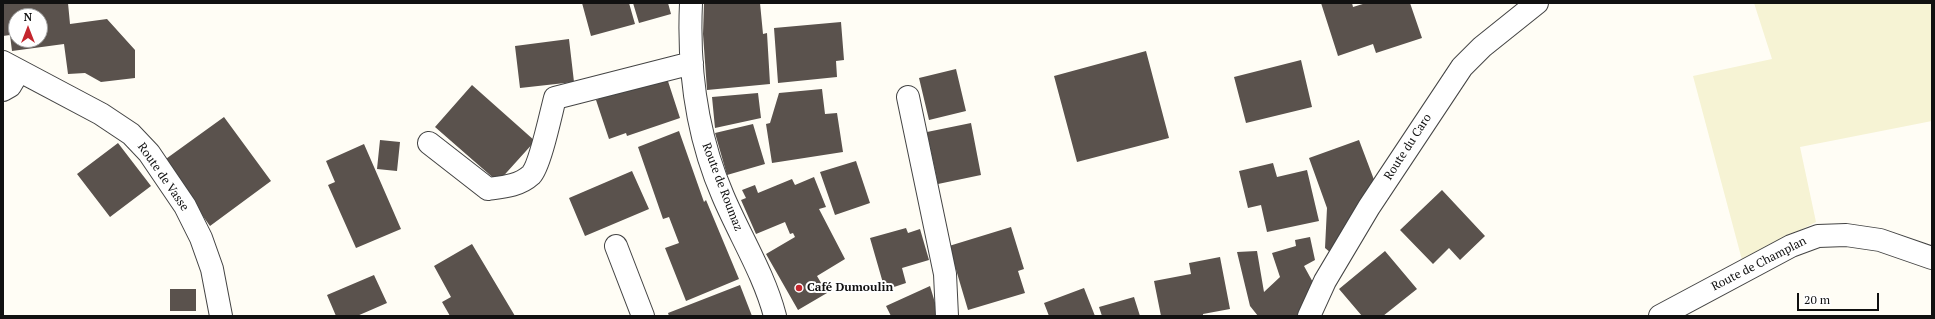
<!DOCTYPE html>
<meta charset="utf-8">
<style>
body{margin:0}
#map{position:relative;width:1935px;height:319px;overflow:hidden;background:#fffdf5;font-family:"PT Serif",serif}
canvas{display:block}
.frame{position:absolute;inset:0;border:4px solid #111;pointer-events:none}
.north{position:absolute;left:8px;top:8px;width:40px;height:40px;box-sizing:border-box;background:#fff;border:1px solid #a0a0a0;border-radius:50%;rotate:0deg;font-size:11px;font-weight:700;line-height:16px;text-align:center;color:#111}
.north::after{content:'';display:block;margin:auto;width:14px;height:18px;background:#c4262e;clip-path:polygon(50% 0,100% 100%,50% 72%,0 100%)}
.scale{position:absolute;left:1797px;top:293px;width:82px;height:18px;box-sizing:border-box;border:2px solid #111;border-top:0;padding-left:5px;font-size:12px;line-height:14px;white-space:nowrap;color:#111;-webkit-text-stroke:3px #fff;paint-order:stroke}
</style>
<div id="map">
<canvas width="1935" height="319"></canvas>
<div class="frame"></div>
<div class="north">N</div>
<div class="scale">20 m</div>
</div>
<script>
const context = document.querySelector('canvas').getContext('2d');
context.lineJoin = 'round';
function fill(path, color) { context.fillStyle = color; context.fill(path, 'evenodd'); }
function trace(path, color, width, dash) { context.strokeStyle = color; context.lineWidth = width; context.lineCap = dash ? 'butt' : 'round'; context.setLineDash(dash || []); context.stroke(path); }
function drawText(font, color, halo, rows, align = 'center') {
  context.font = font + ' "PT Serif",serif'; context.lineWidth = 4; context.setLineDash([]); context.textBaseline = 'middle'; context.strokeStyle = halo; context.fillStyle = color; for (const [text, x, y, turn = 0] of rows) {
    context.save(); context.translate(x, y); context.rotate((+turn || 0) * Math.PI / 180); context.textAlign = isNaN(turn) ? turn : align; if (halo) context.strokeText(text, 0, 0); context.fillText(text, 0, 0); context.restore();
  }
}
fill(new Path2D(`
 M1754 3H1932V121L1800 147 1816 222 1742 260 1693 76 1772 59Z`), '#f6f3d4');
fill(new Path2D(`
 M3 3H68L70 24 107 19 135 50V78L101 82 85 73 68 74 64 44 12 51 10 35 3 36ZM16 16H40V40H16Z
 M582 3H629L635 24 591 36Z
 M633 3H668L671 14 639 23Z
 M704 3H760L763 34 767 33 770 84 707 90 703 34Z
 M1321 3H1352L1353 7 1366 3H1410L1422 38 1376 53 1373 44 1338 56Z
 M841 22 844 60 836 61 837 77 778 83 774 28Z
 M569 39 574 82 520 88 515 46Z
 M1146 51 1169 138 1077 162 1054 76Z
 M1301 60 1312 107 1246 123 1234 77Z
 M956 69 966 111 929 120 919 78Z
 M665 72 680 118 627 136 626 133 609 139 596 100Z
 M472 85 535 141 498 182 435 127Z
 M822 89 825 114 837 113 843 152 772 163 766 124 770 123 779 93Z
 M758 93 761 118 715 128 712 97Z
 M224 117 271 181 210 226 163 161Z
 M971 123 981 175 938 184 927 132Z
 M753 124 765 164 727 175 715 133Z
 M679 131 704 202 706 200 739 279 686 301 665 248 679 243 669 217 663 219 638 147Z
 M380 140 400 142 397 171 377 169Z
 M1359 140 1376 185 1331 253 1325 248 1327 208 1309 158Z
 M118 143 151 186 110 217 77 174Z
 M364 144 401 229 356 248 328 185 335 182 326 161Z
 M856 161 870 203 835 215 820 172Z
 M1273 163 1277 177 1307 170 1319 221 1267 232 1261 205 1248 208 1239 171Z
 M632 171 649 209 585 236 569 198Z
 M814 177 826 207 819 209 845 259 817 276 827 293 798 310 766 254 795 237 793 233 790 234 785 222 756 234 741 200 746 198 742 190 755 185 758 193 792 179 795 185Z
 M1442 190 1485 236 1460 260 1449 248 1433 264 1400 230Z
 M1011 227 1024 269 1018 271 1025 293 968 310 949 246Z
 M906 228 908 233 920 229 929 260 902 268 906 283 885 290 870 238Z
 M1310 237 1315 260 1304 266 1315 286 1301 316H1258L1250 306 1237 252 1257 251 1264 292 1280 277 1272 253 1296 246 1295 240Z
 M472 244 515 316H450L442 302 451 297 434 266Z
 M1385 251 1417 289 1383 316H1362L1339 289Z
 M1220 257 1230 309 1203 314V316H1161L1154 281 1191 274 1189 263Z
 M374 275 387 303 357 316H336L327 295Z
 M740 285 752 316H669L668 313Z
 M930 286 939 316H891L886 306Z
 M1084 288 1095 316H1049L1044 303Z
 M170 289H196V311H170Z
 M1134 297 1140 316H1102L1099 307Z`), '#5a524d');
const minor = new Path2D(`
 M691 3C688 69 697 136 723 196 740 236 764 274 775 316
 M3 62 101 114 131 134 149 153 185 206 201 238 212 269 221 316
 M3 90 10 86 19 71
 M908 97 945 274 947 316
 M429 143 488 189C503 187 519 186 531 175 540 166 551 113 555 98L692 63
 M616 246 643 316
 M1309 316 1325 281 1369 207 1462 67 1482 47 1537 3
 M1660 316 1791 246 1818 236 1846 235 1880 240 1932 258`);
trace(minor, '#444', 24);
trace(minor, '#fff', 22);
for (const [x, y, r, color] of [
 [799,288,4,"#c4262e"]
]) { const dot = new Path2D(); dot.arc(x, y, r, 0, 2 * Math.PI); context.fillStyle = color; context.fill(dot); trace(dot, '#fff', 1.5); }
drawText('12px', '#111', '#fff', [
 ["Route du Caro",1408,147,-57],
 ["Route de Vasse",163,177,55],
 ["Route de Roumaz",722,187,69],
 ["Route de Champlan",1759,264,-27]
]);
drawText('bold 12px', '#111', '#fff', [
 ["Café Dumoulin",807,288]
], 'left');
</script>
